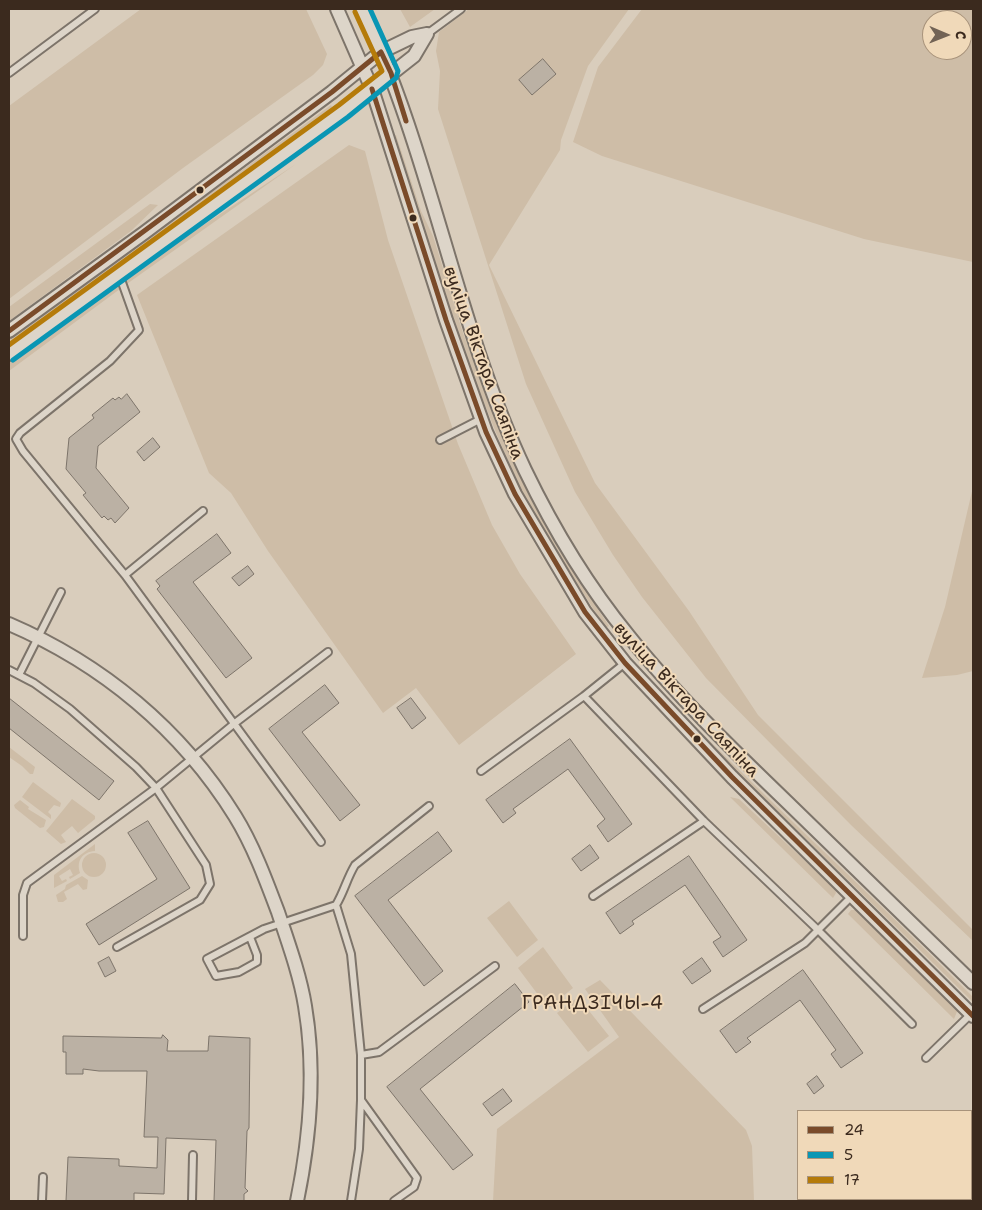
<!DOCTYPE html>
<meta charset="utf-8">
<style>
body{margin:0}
#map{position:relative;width:982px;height:1210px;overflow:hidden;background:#d9cdbc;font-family:"Shantell Sans",sans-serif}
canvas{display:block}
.frame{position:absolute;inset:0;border:10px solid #3b2a1e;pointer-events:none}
.legend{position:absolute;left:797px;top:1110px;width:175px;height:90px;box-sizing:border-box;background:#f0d9b9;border:1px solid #a8937b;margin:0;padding:6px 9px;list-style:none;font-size:15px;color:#3b2a1e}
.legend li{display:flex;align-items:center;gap:10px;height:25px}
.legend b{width:25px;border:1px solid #a8937b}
.north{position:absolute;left:922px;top:10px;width:50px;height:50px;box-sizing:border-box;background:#f0d9b9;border:1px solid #a8937b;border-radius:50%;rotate:91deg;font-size:14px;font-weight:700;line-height:20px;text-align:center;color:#3b2a1e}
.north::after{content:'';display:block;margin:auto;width:18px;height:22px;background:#726355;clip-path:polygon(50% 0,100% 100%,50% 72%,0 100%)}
</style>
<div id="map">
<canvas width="982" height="1210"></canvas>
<div class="frame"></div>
<ul class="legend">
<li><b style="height:6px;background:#7a4b2a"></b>24</li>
<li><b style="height:6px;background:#0996b4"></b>5</li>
<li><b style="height:6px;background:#b57b0a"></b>17</li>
</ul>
<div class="north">С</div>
</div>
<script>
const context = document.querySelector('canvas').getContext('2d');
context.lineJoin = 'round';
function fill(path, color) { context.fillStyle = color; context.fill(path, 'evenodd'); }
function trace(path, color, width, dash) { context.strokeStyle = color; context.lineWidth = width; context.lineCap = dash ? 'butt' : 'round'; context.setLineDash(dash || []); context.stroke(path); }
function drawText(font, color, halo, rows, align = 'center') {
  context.font = font + ' "Shantell Sans",sans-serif'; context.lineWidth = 4; context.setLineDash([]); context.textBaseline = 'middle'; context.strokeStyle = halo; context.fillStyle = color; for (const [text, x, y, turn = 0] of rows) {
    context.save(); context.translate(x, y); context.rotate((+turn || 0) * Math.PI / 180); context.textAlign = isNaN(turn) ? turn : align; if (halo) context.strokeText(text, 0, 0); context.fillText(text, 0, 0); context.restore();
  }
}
fill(new Path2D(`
 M141 9H306L327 54 323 65 313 75 183 168 9 299V106Z
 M400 9H435L410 27Z
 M469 9H629L588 66 561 140 560 150 489 265 595 483 689 611 758 715 973 930V941L851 825 706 678 642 597 613 555 575 492 526 384 438 109 440 71 436 51 439 32Z
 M642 9H973V262L864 239 602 156 573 142 598 67ZM932 20H962V50H932Z
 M331 105 332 107 287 140 235 183 159 234 9 344V340Z
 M396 135 421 211 433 236 463 333 498 426 529 496 559 550 609 626 605 628C579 584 547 542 524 496 470 381 432 257 394 136Z
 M349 145 365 151 388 240 458 444 492 525 520 574 576 654 459 745 416 688 383 713 268 551 231 493 209 473 137 295Z
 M296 164 124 286 9 371V363L146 263Z
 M150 204 158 205 131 231 9 321V307Z
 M973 487V671L957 675 922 678 945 607Z
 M652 682C755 790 868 890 973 997V1002L693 729Z
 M9 747 35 767 33 774H30L22 766 9 757Z
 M33 782 61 803 60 807 54 805 48 812 51 815V819L22 797Z
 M730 797 739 799 835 889 836 893 833 898Z
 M72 799 95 816V819L78 833 72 826 61 835 66 842 61 844 46 831Z
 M20 800 29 807 28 809 46 820 44 827 40 828 15 808 14 805Z
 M95 844V851C82 852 76 861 80 873L70 879 69 877 73 875 70 869 59 876 62 881 66 879 67 881 54 888V875Z
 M82 865a12 12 0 1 1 24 0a12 12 0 1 1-24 0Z
 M82 876 88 880 87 889 83 890 78 884 64 892 67 899 63 902H58L56 895 65 889 66 885Z
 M509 901 538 940 517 957 487 918Z
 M851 910H856L870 922 958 1009 954 1019 848 914Z
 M543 947 573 988 548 1008 518 968Z
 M600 980 746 1130 752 1146 754 1201H493L497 1129 619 1037 585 989Z
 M578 997 609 1036 588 1052 557 1013Z
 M841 1199H969L968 1201H841Z`), '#cebda7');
const building = new Path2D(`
 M543 59 556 74 532 95 519 80Z
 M127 394 140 412 98 446 96 468 129 508 115 523 111 518 108 520 104 516 102 518 83 495 86 493 66 469 69 438 94 418 92 415 113 398 115 400 119 397 121 399Z
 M153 438 160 447 144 461 137 452Z
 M217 534 231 553 193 582 252 658 226 678 157 589 160 586 156 581Z
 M248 566 254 574 239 586 232 578Z
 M325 685 339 703 302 732 360 805 340 821 269 729Z
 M9 698 114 781 99 800 9 728Z
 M411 698 426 718 412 729 397 708Z
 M570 739 632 824 608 842 597 826 605 819 568 769 513 809 516 813 503 823 486 800Z
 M148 821 190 888 99 945 86 924 157 879 128 833Z
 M438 832 452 851 388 900 443 971 424 986 355 896Z
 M590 845 599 858 581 871 572 859Z
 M689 856 747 940 723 957 713 942 721 937 685 885 632 921 634 924 620 934 606 913Z
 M109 957 116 971 105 977 98 963Z
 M702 958 711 971 692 984 683 972Z
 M803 970 863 1053 841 1068 831 1054 836 1050 800 1000 747 1038 751 1042 736 1053 720 1031Z
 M515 984 529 1002 420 1089 473 1155 453 1170 387 1087Z
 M163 1035 168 1040 167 1051H208L209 1036 250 1038 249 1128 247 1131 245 1188 248 1191 244 1194V1201H214L216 1140 166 1138 164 1194 134 1193V1201H66L68 1157 119 1159V1166L157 1168 158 1137H144L147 1071H99L83 1069V1074H66V1052H63V1036L161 1038Z
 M817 1076 824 1086 814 1094 807 1084Z
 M503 1089 512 1101 492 1116 483 1104Z`);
fill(building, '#bbb1a4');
trace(building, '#7d746a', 1);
const lane = new Path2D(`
 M427 34 461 9
 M9 73 95 9
 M119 274 139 330 110 361 20 433 16 439 23 451 125 575 321 842
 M440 440 481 419
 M125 575 203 511
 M9 670 34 683 70 709 136 767 156 788 206 865 210 884 200 900 117 947
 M19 675 61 592
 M584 696 625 663
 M481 771 584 696 704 821 817 929 912 1024
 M593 896 704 821
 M336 905 351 954 361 1055 379 1052 495 966
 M23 936V895L27 883 156 788 235 723 328 652
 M250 937 257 955V962L239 972 216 976 207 959 264 929 336 905C344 892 347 878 355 865L429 806
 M703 1009 805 943 852 896
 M361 1055V1100L417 1178 414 1187 394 1201
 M926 1058 971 1014
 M42 1201 43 1177
 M192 1201 193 1155
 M351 1201 359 1149 361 1100`);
const street = new Path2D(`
 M337 9 372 89 446 320 486 432 515 494 585 612 625 663 732 777 973 1016
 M362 9C432 156 455 322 525 470 553 528 587 585 628 635 676 695 732 749 787 802 849 862 911 922 973 983
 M9 331 144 233 332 92 381 52 412 37 427 34
 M9 354 344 111 414 56 427 34
 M9 624C102 664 181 729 235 816 253 845 266 880 278 912 288 942 300 975 305 1006 316 1071 310 1138 297 1201`);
trace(lane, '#7d746a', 10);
trace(street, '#7d746a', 16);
trace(lane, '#ddd5c9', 6);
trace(street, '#ddd5c9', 12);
trace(new Path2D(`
 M381 52 391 73 406 121
 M372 89 446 320 486 432 515 494 585 612 625 663 732 777 973 1016
 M9 331 332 92 381 52`), '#7a4b2a', 5);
trace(new Path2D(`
 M13 360 348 117 396 78 398 71 370 9`), '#0996b4', 5);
trace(new Path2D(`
 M9 345 339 105 382 71 355 12`), '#b57b0a', 5);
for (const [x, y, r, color] of [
 [200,190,4.5,"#3b2a1e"],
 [413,218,4.5,"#3b2a1e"],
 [697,739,4.5,"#3b2a1e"]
]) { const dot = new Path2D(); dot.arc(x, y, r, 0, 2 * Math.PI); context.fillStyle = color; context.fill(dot); trace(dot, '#f0d9b9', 2); }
drawText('18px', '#3b2a1e', '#f0d9b9', [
 ["вуліца Віктара Саяпіна",483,363,70],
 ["вуліца Віктара Саяпіна",686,700,47]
]);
context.letterSpacing = '1px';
drawText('19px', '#3b2a1e', '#f0d9b9', [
 ["ГРАНДЗІЧЫ-4",593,1004]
]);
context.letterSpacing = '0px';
</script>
